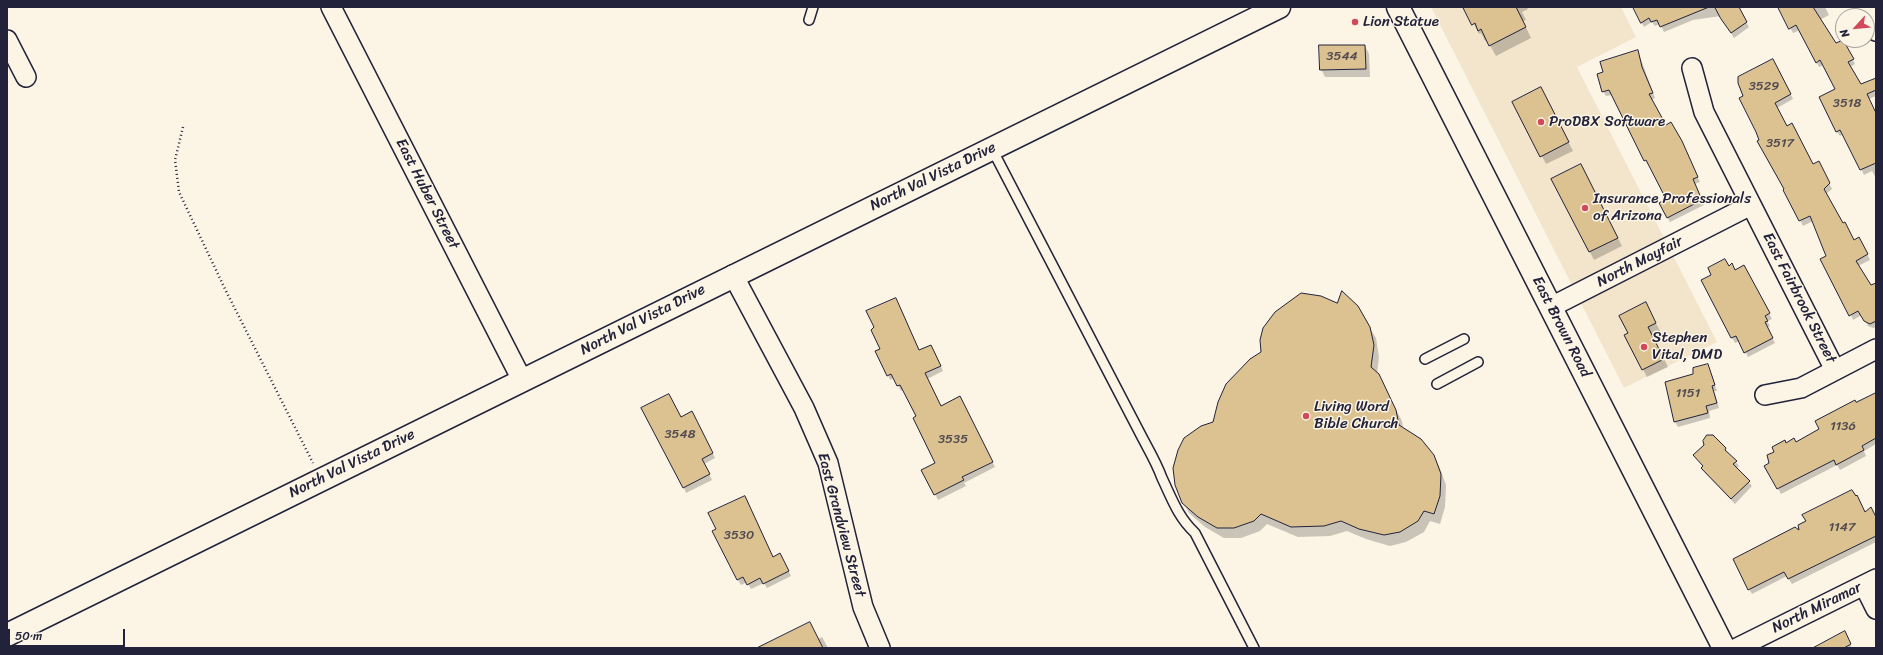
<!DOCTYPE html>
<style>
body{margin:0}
#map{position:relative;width:1883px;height:655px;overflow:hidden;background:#fcf5e5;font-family:Sriracha,sans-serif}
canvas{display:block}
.frame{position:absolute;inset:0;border:8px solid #22223b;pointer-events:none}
.north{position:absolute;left:1835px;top:8px;width:40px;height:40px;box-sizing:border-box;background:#fcf5e5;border:1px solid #a5a1a1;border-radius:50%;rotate:243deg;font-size:11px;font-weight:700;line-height:16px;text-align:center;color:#22223b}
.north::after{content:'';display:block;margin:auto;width:14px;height:18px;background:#d1495b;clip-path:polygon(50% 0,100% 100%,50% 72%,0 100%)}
.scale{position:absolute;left:8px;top:629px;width:117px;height:18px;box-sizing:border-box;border:2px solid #22223b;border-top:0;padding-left:5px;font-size:12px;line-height:14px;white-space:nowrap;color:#22223b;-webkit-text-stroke:3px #fcf5e5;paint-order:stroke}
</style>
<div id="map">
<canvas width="1883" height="655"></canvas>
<div class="frame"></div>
<div class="north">N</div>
<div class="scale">50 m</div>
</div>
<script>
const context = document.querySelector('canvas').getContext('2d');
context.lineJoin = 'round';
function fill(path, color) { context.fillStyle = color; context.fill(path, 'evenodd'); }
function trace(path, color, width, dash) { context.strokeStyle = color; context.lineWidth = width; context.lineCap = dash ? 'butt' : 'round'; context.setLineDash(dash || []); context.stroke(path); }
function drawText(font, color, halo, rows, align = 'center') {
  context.font = font + ' Sriracha,sans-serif'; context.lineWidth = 3; context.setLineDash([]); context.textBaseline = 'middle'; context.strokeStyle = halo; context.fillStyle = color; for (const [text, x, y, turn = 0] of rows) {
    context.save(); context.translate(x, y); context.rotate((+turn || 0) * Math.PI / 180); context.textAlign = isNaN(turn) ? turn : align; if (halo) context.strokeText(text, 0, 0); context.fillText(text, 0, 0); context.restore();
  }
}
fill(new Path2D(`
 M1431 7H1621L1636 37 1577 67 1717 342 1624 388Z`), '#f2e5cc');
fill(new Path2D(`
 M1465 7H1527L1528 9 1522 12 1526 20 1523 21 1531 38 1496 56 1487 40 1485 41 1481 33 1479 34Z
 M1634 7H1738L1749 27 1734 38 1721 16 1693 20 1664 32 1660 24 1655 26 1652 22 1644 27Z
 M1779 7H1825L1829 15 1820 20 1836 44 1843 41 1855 64 1850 67 1861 85 1876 79V96L1869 99 1876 114V178L1872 171 1864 175 1844 134 1840 136 1837 132 1820 97 1837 89 1824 65 1819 67 1800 30 1793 33Z
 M1365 46 1369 54 1370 77H1325L1321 69Z
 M1638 51 1655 98 1651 100 1666 126 1684 147 1700 182 1695 184 1704 205 1670 222 1660 203 1667 200 1649 164 1648 165 1645 160 1612 95 1606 96 1603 91 1605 72Z
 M1776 65 1793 99 1777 108 1787 127 1813 165 1821 167 1832 189 1826 194 1843 224 1854 241 1859 238 1870 260 1858 266 1871 287 1876 284V327L1873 328 1868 326 1862 315 1853 320 1813 221 1803 226 1760 140 1744 96Z
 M1545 96 1573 151 1546 164 1514 102Z
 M1585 173 1622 246 1594 260 1553 179Z
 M1729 267 1736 271H1747L1772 319 1767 321 1770 326 1767 328 1775 343 1748 357 1740 341 1735 343 1702 281Z
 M898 304 920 351H934L943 371 927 379 941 407 963 403 995 467 964 483 966 486 938 500 923 470 937 463 903 389 901 391 894 378 890 380 888 375 881 349Z
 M1338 305 1357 307 1376 338 1379 357 1377 374 1402 421 1403 428 1433 455 1439 466 1446 485 1445 507 1440 524 1430 521 1424 532 1406 542 1390 546 1366 539 1347 531 1330 536 1298 537 1267 524 1260 531 1241 538H1224L1205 527 1189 513 1183 502 1214 422Z
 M1650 312 1660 331 1652 335 1668 367 1647 377 1625 335Z
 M1708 365 1717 391H1714L1719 408 1709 411 1710 418 1678 427 1675 422 1694 375Z
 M1876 394V444L1864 451 1866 456 1840 470 1837 465 1781 494 1766 466 1771 463 1775 452 1786 444H1796L1821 429 1856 403Z
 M695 418 715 458 704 464 712 480 686 493 684 488Z
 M1725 449 1739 466 1736 469 1752 486 1735 504 1705 473 1702 468 1704 467 1695 455Z
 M1865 513 1876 518V542L1792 584 1787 576 1752 594 1749 589 1801 534Z
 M773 558 783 559 791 576 767 588 764 583 751 589 747 582 741 585 738 580Z
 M822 637 828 648H767L818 639Z
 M1847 638 1852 648H1815Z`), '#0003');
const building = new Path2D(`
 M1463 7H1516L1526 27 1489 46 1481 29 1478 31 1475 23 1472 25Z
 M1633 7H1709L1660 27 1657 20 1651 22 1649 18 1641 23Z
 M1715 7H1739L1747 22 1731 33 1721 19Z
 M1778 7H1813L1836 43 1843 40 1854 59 1848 62 1861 84 1876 78V90L1867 94 1876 113V163L1860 170 1840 130 1836 132 1819 97 1835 89 1820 60 1816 63 1796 25 1789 29Z
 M1319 45H1365L1366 69 1320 70Z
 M1638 50 1642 67 1653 93 1649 94 1666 125 1671 122 1682 141 1698 177 1693 179 1702 200 1667 218 1659 203 1666 199 1646 160 1644 161 1609 90 1602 92 1597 74 1603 72 1600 62Z
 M1773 59 1791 94 1775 103 1787 126 1792 123 1813 164 1819 161 1830 183 1824 189 1843 223 1845 222 1854 240 1859 237 1868 254 1856 261 1871 285 1876 283V321L1870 324 1864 321 1858 311 1849 316 1820 259 1826 256 1810 216 1799 221 1783 190 1784 189 1757 141 1759 140 1756 132 1739 98 1743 96 1738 83V77Z
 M1541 87 1569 142 1540 157 1512 102Z
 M1581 164 1618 238 1589 252 1551 179Z
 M1725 259 1729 266 1732 263 1735 270 1744 265 1770 313 1765 316 1768 321 1765 322 1773 338 1744 353 1736 336 1731 338 1701 280 1711 275 1708 268Z
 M1342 291 1358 306 1370 327 1374 345 1371 367 1379 374 1396 410 1399 425 1421 439 1434 455 1441 474 1440 496 1434 514 1424 511 1418 521 1400 532 1384 535 1359 529 1341 521 1324 526 1291 527 1261 514 1254 521 1234 528H1217L1198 517 1182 503 1175 485 1173 468 1178 450 1184 438 1201 426 1213 422 1218 402 1226 384 1250 359 1261 352 1260 340 1263 328 1275 312 1301 293 1321 296 1337 303Z
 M896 298 919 350 931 345 941 366 925 373 941 406 960 396 993 462 962 477 964 480 934 495 921 470 935 463 913 418 916 416 900 385 897 386 891 374 887 376 875 351 880 349 871 330 874 327 866 311Z
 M1646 302 1656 323 1648 327 1664 359 1642 370 1624 335 1628 333 1619 316Z
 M1708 364 1715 385 1712 386 1717 403 1706 406 1708 413 1674 422 1665 382 1693 374V368Z
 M1876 393V438L1862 446 1864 450 1836 465 1834 460 1777 489 1764 466 1769 463 1767 455 1774 452 1772 447 1785 440 1786 443 1794 438 1796 442 1819 429 1815 421 1855 400 1856 402Z
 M669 394 681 417 692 411 713 453 702 459 710 474 683 488 641 408Z
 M1707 435H1713L1726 448 1725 450 1737 461 1733 464 1750 481 1731 499 1701 468 1703 466 1693 455 1704 445 1703 441Z
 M1852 490 1856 496 1857 495 1865 512 1871 507 1876 517V536L1788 579 1784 572 1748 590 1733 559 1795 527 1799 530 1798 525 1806 521 1802 515Z
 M745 496 773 557 780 553 789 571 763 584 760 578 747 585 743 577 737 580 712 531 716 529 708 513Z
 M810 622 823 648H757Z
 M1845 631 1851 644 1844 648H1813Z`);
fill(building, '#dcc191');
trace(building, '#22223b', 1);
const lane = new Path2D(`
 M809 20 813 7
 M992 149 1143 439C1150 452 1157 464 1162 478 1172 499 1178 517 1195 533L1254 648
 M1425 359 1464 339
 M1437 384 1478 362`);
const street = new Path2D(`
 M331 7 522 380
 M1864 7 1876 31
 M7 40 26 77
 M1692 68 1704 112 1835 370
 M733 275 804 408 828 463 863 607 880 648
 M1551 307 1751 205
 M1765 395 1801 388 1876 349
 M1864 585 1876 609
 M1737 648 1876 579`);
const secondary = new Path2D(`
 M1398 7 1724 648
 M7 635 1279 7`);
trace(lane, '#22223b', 12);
trace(street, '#22223b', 22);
trace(secondary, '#22223b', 25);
trace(new Path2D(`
 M183 127 175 160 179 192 225 289 313 463`), '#22223b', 2.5, [1, 3]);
trace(lane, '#fcf5e5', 9);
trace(street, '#fcf5e5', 19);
trace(secondary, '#fcf5e5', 22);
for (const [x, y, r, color] of [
 [1355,22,4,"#d1495b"],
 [1541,122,4,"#d1495b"],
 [1585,208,4,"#d1495b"],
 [1644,347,4,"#d1495b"],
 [1306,416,4,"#d1495b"]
]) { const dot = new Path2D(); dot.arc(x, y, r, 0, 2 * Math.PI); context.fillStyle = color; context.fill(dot); trace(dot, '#fcf5e5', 1.5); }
drawText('13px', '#504a50', null, [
 ["3544",1342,57],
 ["3529",1764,87],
 ["3518",1847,104],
 ["3517",1780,144],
 ["1151",1688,394],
 ["1136",1843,427],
 ["3548",680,435],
 ["3535",953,440],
 ["1147",1842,528],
 ["3530",739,536]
]);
drawText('15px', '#22223b', '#fcf5e5', [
 ["Lion Statue",1363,22],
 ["ProDBX Software",1549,122],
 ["Insurance Professionals",1593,199],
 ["of Arizona",1593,216],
 ["Stephen",1652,338],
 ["Vital, DMD",1652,355],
 ["Living Word",1314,407],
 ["Bible Church",1314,424]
], 'left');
drawText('15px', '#22223b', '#fcf5e5', [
 ["North Val Vista Drive",933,177,-26],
 ["East Huber Street",427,194,63],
 ["North Mayfair",1640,262,-27],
 ["East Fairbrook Street",1799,298,63],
 ["North Val Vista Drive",643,320,-27],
 ["East Brown Road",1561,327,63],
 ["North Val Vista Drive",352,464,-26],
 ["East Grandview Street",841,525,75],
 ["North Miramar",1817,608,-26]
]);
</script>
